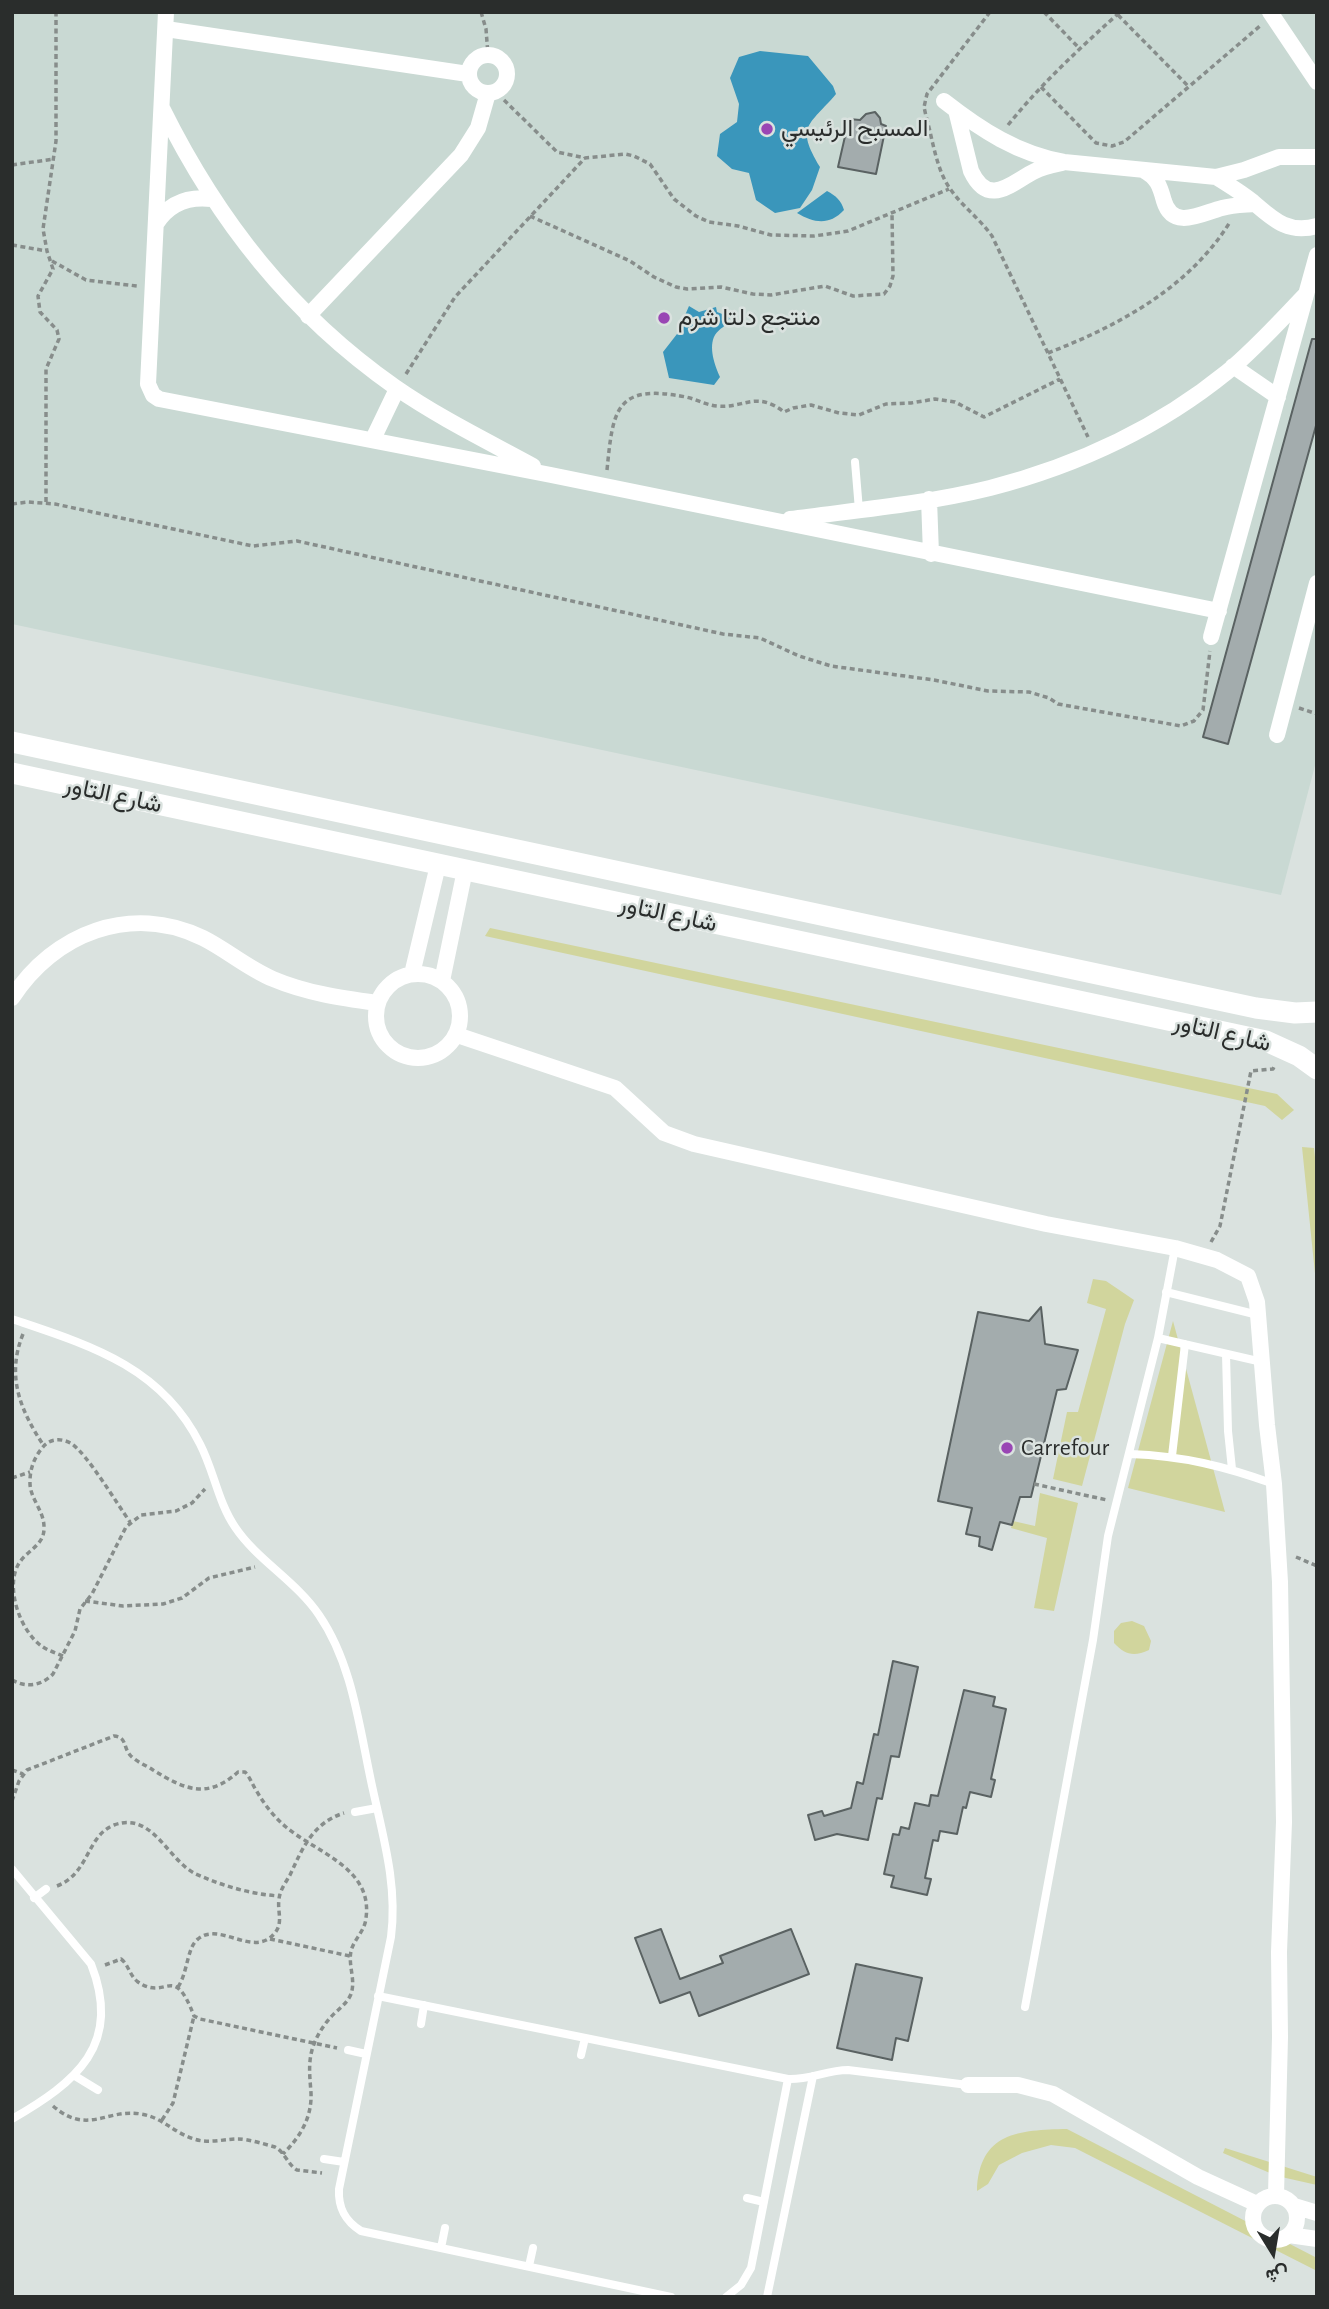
<!DOCTYPE html>
<meta charset="utf-8">
<style>
body{margin:0}
#map{position:relative;width:1329px;height:2309px;overflow:hidden;background:#dae2df;font-family:"Alegreya Sans",Vazirmatn,sans-serif}
canvas{display:block}
.frame{position:absolute;inset:0;border:14px solid #2a2d2c;pointer-events:none}
.north{position:absolute;left:1238px;top:2218px;width:70px;height:70px;-webkit-text-stroke:5px #dae2df;paint-order:stroke;rotate:169deg;font-size:19px;font-weight:700;line-height:28px;text-align:center;color:#2a2d2c}
.north::after{content:'';display:block;margin:auto;width:24px;height:32px;background:#2a2d2c;clip-path:polygon(50% 0,100% 100%,50% 72%,0 100%)}
</style>
<div id="map">
<canvas width="1329" height="2309"></canvas>
<div class="frame"></div>
<div class="north">ش</div>
</div>
<script>
const context = document.querySelector('canvas').getContext('2d');
context.lineJoin = 'round';
function fill(path, color) { context.fillStyle = color; context.fill(path, 'evenodd'); }
function trace(path, color, width, dash) { context.strokeStyle = color; context.lineWidth = width; context.lineCap = dash ? 'butt' : 'round'; context.setLineDash(dash || []); context.stroke(path); }
function drawText(font, color, halo, rows, align = 'center') {
  context.font = font + ' "Alegreya Sans",Vazirmatn,sans-serif'; context.lineWidth = 5; context.setLineDash([]); context.textBaseline = 'middle'; context.strokeStyle = halo; context.fillStyle = color; for (const [text, x, y, turn = 0] of rows) {
    context.save(); context.translate(x, y); context.rotate((+turn || 0) * Math.PI / 180); context.textAlign = isNaN(turn) ? turn : align; if (halo) context.strokeText(text, 0, 0); context.fillText(text, 0, 0); context.restore();
  }
}
fill(new Path2D(`
 M12 12H1317V758L1281 895 12 624Z`), '#c9d9d3');
fill(new Path2D(`
 M490 928 1277 1094 1294 1110 1282 1120 1265 1106 485 936Z
 M1302 1147 1314 1148 1317 1176V1293Z
 M1093 1279 1106 1281 1134 1300 1125 1324 1082 1486 1053 1479 1067 1412H1078L1106 1309 1087 1303Z
 M1173 1321 1225 1512 1128 1488Z
 M1040 1493 1078 1503 1054 1611 1034 1608 1047 1538 1011 1528 1013 1521 1035 1526Z
 M1132 1621 1144 1626 1151 1641 1149 1650C1134 1657 1125 1655 1114 1643V1631L1121 1623Z
 M1067 2129 1317 2258V2271L1075 2148 1051 2145 1022 2153 999 2165 988 2184 977 2191C979 2132 1019 2130 1067 2129Z
 M1225 2148 1317 2177V2185L1277 2176 1223 2153Z`), '#d1d59d');
fill(new Path2D(`
 M760 51 808 56 833 86 836 94C809 126 795 125 820 167L812 190 800 208 775 213 756 200 749 173 732 169 717 156 720 134 737 122 739 104 730 78 739 57Z
 M827 191C836 196 841 200 844 210 829 226 814 223 797 213Z
 M689 306 699 312 716 307 717 312 730 317C727 327 719 328 715 335 708 347 715 366 720 377L714 385 669 378 663 352 677 334Z`), '#3a96bb');
const building = new Path2D(`
 M875 112 880 118 881 124 886 126 876 174 838 167 849 119 860 120 866 114Z
 M1312 339H1317V422L1228 744 1203 737Z
 M1041 1307 1045 1344 1078 1350 1066 1389 1057 1390 1031 1497H1020L1012 1525 1000 1522 992 1550 979 1546 980 1537 966 1534 972 1508 938 1501 978 1312 1029 1321Z
 M893 1661 918 1667 899 1757 891 1756 882 1799 877 1798 868 1840 837 1834 815 1840 808 1815 822 1811 824 1816 851 1808 857 1782 863 1784 874 1734 878 1735Z
 M964 1690 995 1697 993 1706 1006 1709 991 1779 995 1780 991 1797 970 1792 966 1808 963 1807 957 1834 940 1831 938 1841 933 1840 925 1878 931 1879 927 1895 891 1887 894 1876 884 1874 893 1834 899 1835 901 1827 909 1829 915 1803 929 1806 931 1795 938 1796Z
 M661 1929 680 1979 723 1963 720 1956 791 1929 809 1974 699 2016 690 1992 660 2003 635 1938Z
 M856 1964 922 1978 908 2041 896 2038 892 2060 837 2048Z`);
fill(building, '#a3acad');
trace(building, '#5a6262', 2);
trace(new Path2D(`
 M481 12 486 29 488 55
 M990 12 927 94 924 107 926 116C933 140 936 170 951 190 963 207 980 219 992 236L1088 437
 M1044 12 1079 48
 M855 13V12
 M1118 15 1189 87
 M1041 87 1096 143 1112 146 1124 142 1260 26
 M504 100 557 152 585 158 625 154 634 156 650 164 674 199 696 216 709 222 738 226 771 235 814 236 848 231 949 189
 M1008 125C1042 83 1080 48 1120 12
 M12 165 54 159
 M530 216 630 261 654 277 676 287 687 289 721 287 753 294 771 295 825 286 853 296 884 294 890 286 893 276 892 213
 M12 245 47 251
 M52 261 86 280 137 286
 M1048 353C1118 326 1189 288 1230 222
 M406 374 455 297 585 158
 M607 470C613 410 615 383 686 397 696 399 706 405 717 406 743 409 756 390 784 412L793 408 811 405 839 413 859 415 886 404 911 403 935 399 955 402 984 417 1060 379
 M46 502V369L59 339 57 330 40 312 38 296 53 269 47 251 43 229 56 141V12
 M12 504 28 502 55 504 253 546 297 541 723 634 760 638 799 656 831 666 934 680 988 691 1029 692 1049 698 1058 704 1181 726 1194 721 1203 710 1210 651
 M1299 708 1317 714
 M1211 1242 1220 1226 1251 1071 1273 1069 1275 1065
 M23 1334C6 1376 20 1410 44 1446
 M12 1478 30 1472
 M1034 1484 1107 1500
 M1296 1557 1317 1566
 M85 1601 123 1606 163 1604 182 1598 209 1578 255 1567
 M63 1656C56 1653 49 1651 43 1647 21 1633 5 1589 18 1565 26 1550 45 1546 44 1527 44 1510 29 1498 30 1481 30 1468 35 1456 43 1447 50 1438 63 1438 72 1444 87 1454 118 1505 130 1522
 M12 1680C27 1688 41 1686 53 1674L75 1631 80 1609 92 1594 126 1527 141 1515 176 1511 192 1503 205 1489
 M12 1770 23 1774
 M12 1801 19 1781 27 1770 114 1736C127 1737 123 1747 130 1755 135 1761 147 1766 153 1770 184 1789 207 1800 238 1772H245C250 1777 252 1784 256 1790 264 1804 274 1817 286 1827 317 1853 373 1868 366 1918 365 1931 354 1939 351 1951 348 1966 356 1980 351 1994 347 2004 337 2010 330 2018 322 2027 315 2039 312 2050 308 2065 310 2078 311 2093 312 2118 300 2137 283 2154
 M57 1886C90 1873 86 1836 114 1825 153 1811 167 1860 196 1874 223 1886 250 1894 279 1896
 M270 1939 350 1956
 M105 1965 121 1959C129 1965 129 1975 138 1982 167 2002 173 1961 194 2016L200 2019 337 2048
 M178 1987C188 1972 187 1947 198 1939 220 1921 253 1958 274 1934 284 1923 277 1912 279 1899 280 1890 286 1882 290 1875 303 1847 313 1823 344 1813
 M53 2106C88 2136 107 2108 141 2114 164 2118 172 2132 194 2139 209 2144 223 2139 238 2139 248 2139 264 2144 275 2147 284 2151 288 2165 297 2170L322 2173
 M162 2120 173 2103 194 2016`), '#878d8b', 3.5, [5, 3.5]);
trace(new Path2D(`
 M855 462 859 510
 M1166 1292 1258 1315
 M12 1319C89 1345 161 1366 200 1444 214 1471 218 1502 235 1527 257 1560 296 1581 319 1615 352 1663 359 1725 371 1781 382 1833 398 1884 391 1937L339 2189C338 2208 345 2221 361 2231L671 2297
 M1158 1338 1262 1362
 M1226 1354 1228 1431 1232 1469
 M1130 1454C1183 1456 1224 1466 1274 1484
 M1172 1456 1185 1344
 M355 1812 377 1808
 M12 1869 91 1964C123 2045 76 2082 12 2119
 M34 1898 46 1889
 M378 1996 788 2079C809 2080 827 2070 848 2070L968 2085
 M1025 2007 1093 1640 1108 1536 1158 1338 1175 1248
 M421 2024 424 2005
 M348 2050 366 2054
 M581 2055 585 2038
 M75 2076 98 2090
 M324 2159 344 2162
 M747 2198 764 2202
 M441 2248 445 2228
 M529 2266 533 2248
 M726 2297 741 2285 751 2268 788 2079
 M767 2297 813 2076`), '#fff', 8);
trace(new Path2D(`
 M166 12 148 384 153 395 159 399 551 475 1219 611
 M1270 12 1317 82
 M166 29 468 74
 M469 74a19 19 0 1 1 38 0a19 19 0 1 1-38 0Z
 M944 101C981 130 1018 154 1064 162L1216 177 1244 170 1279 157H1317
 M162 108C218 221 291 314 395 387 438 417 487 441 533 466
 M956 110 971 171C989 209 1012 182 1035 171 1043 167 1053 165 1062 163
 M1143 170C1157 177 1160 186 1164 201 1173 231 1202 213 1222 208 1233 205 1244 205 1255 204
 M1216 177C1229 185 1242 193 1253 202 1274 220 1288 234 1317 226
 M156 224C169 203 188 196 212 199
 M308 316 461 155 478 128 488 93
 M1233 366 1278 397
 M373 439 397 389
 M929 499 931 554
 M790 519C857 510 925 504 990 488 1075 466 1158 428 1227 372 1256 348 1280 321 1306 294
 M1211 637 1317 255
 M1277 735 1317 583
 M376 1016a42 42 0 1 1 84 0a42 42 0 1 1-84 0Z
 M412 974 438 865
 M442 981 465 870
 M12 998C54 933 131 903 203 938 227 950 247 968 273 979 306 993 341 998 377 1003
 M457 1035 615 1088 664 1133 694 1144 1046 1224 1175 1248 1217 1260 1248 1276 1257 1302 1267 1425 1274 1484 1280 1582 1284 1822 1279 1952 1280 2037 1276 2195
 M968 2085H1018L1053 2094 1198 2177 1257 2204
 M1253 2218a22 22 0 1 1 44 0a22 22 0 1 1-44 0Z
 M1294 2206 1317 2213
 M1289 2235 1317 2239`), '#fff', 16);
trace(new Path2D(`
 M12 742 1256 1008 1295 1013 1317 1012
 M12 773 1266 1041 1299 1056 1317 1069`), '#fff', 21);
for (const [x, y, r, color] of [
 [767,129,7,"#9946b4"],
 [664,318,7,"#9946b4"],
 [1007,1448,7,"#9946b4"]
]) { const dot = new Path2D(); dot.arc(x, y, r, 0, 2 * Math.PI); context.fillStyle = color; context.fill(dot); trace(dot, '#dae2df', 2.5); }
drawText('24px', '#2a2d2c', '#dae2df', [
 ["المسبح الرئيسي",781,129],
 ["منتجع دلتا شرم",678,318],
 ["Carrefour",1021,1448]
], 'left');
drawText('24px', '#2a2d2c', '#dae2df', [
 ["شارع التاور",113,795,12],
 ["شارع التاور",668,914,12],
 ["شارع التاور",1222,1033,13]
]);
</script>
